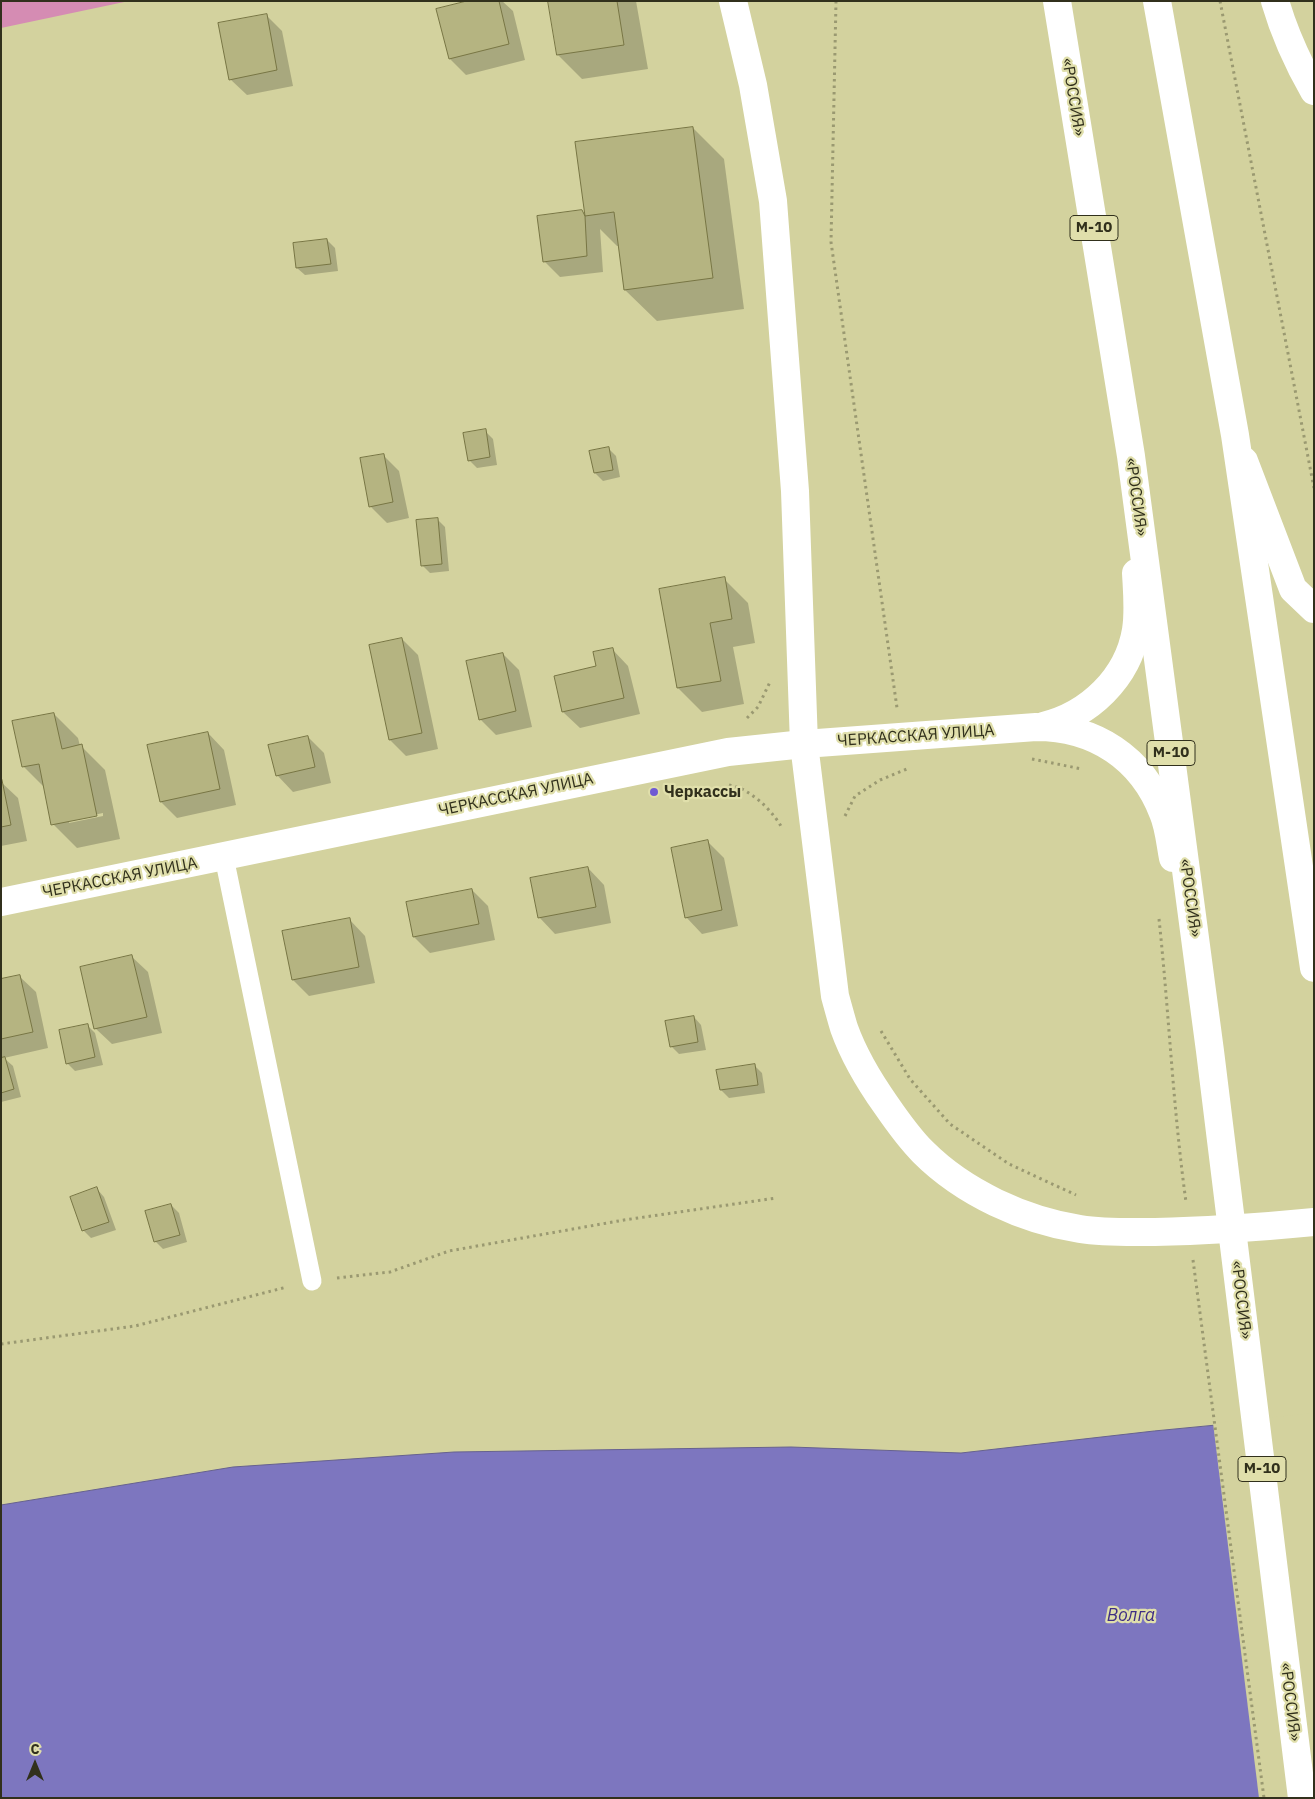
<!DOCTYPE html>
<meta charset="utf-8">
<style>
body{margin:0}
#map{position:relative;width:1315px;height:1799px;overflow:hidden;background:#d3d29e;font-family:"IBM Plex Sans",sans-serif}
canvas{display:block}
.frame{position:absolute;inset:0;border:2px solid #31301c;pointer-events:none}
.north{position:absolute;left:10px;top:1739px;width:50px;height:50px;-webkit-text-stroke:4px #e0dfab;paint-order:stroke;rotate:0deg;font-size:14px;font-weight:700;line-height:20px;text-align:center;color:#31301c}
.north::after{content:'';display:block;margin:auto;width:18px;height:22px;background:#31301c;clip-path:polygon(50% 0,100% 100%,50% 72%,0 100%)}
</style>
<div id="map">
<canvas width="1315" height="1799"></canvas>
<div class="frame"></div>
<div class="north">С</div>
</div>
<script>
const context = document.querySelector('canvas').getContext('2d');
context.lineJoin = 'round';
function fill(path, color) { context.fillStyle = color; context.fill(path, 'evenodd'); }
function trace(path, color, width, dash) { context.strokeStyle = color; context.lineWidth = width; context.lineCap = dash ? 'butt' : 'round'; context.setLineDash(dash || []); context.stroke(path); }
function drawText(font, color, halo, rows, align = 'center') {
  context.font = font + ' "IBM Plex Sans",sans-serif'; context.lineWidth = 4.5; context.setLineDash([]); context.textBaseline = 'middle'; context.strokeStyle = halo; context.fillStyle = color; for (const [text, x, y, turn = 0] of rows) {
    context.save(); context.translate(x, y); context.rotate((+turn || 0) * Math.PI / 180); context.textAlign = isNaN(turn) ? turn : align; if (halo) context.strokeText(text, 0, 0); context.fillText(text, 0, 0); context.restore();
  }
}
fill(new Path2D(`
 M1 1H129L1 28Z`), '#d58cb3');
const water = new Path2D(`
 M1314 1416V1798H1V1505L233 1467 454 1452 791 1447 961 1453 1154 1431Z`);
fill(water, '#7d76bf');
trace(water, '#66618e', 1);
fill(new Path2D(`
 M1314 1413V1798H1259L1213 1423Z`), '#d3d29e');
fill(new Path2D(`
 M472 1H502L513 11 525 60 466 75 450 59Z
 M549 1H636L648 69 582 79 558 55Z
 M266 15 282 31 293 86 247 95 230 79Z
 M693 128 724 159 744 309 657 321 625 290 620 246H617L600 229 603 272 560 277 544 261 581 211 586 216 577 143Z
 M327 240 335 248 338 271 305 275 297 268Z
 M485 431 493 439 497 465 477 468 469 460Z
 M608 448 616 456 620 477 603 481 595 473Z
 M383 455 399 471 409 518 387 523 370 506Z
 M437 519 445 527 449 571 430 573 422 565Z
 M724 579 748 603 755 643 733 647 744 704 702 712 678 688Z
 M402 639 418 655 438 749 406 756 390 740Z
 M612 649 628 666 640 714 580 728 563 712Z
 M503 654 519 670 532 727 496 735 480 719Z
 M54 714 78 738 80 746H81L105 770 120 839 77 848 53 824 45 788 23 766ZM103 813V816L69 823V820Z
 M208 733 224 750 236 805 177 818 161 802Z
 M308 737 324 753 331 783 293 792 277 775Z
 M1 782 18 798 27 841 1 846Z
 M708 842 724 858 738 926 702 934 686 917Z
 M588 868 604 885 611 923 555 934 539 917Z
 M472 890 488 906 495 940 430 953 414 937Z
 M349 919 365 936 375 983 309 996 293 980Z
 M131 956 148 972 162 1033 112 1044 95 1028Z
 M19 976 36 992 48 1048 4 1058 13 1066 21 1097 1 1102V980Z
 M694 1017 701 1025 706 1050 679 1054 671 1046Z
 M87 1025 95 1033 103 1065 75 1071 67 1063Z
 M755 1066 762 1073 765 1093 729 1098 721 1090Z
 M97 1189 104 1197 116 1230 91 1238 83 1230Z
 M171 1205 179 1213 187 1242 163 1249 155 1241Z`), '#0003');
const building = new Path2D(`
 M467 1H499L509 44 449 59 436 9Z
 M548 1H617L624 45 557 55Z
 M267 14 277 70 229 80 218 23Z
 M693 127 713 278 624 290 614 212 585 216 575 142Z
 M582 210 585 216 587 256 543 262 537 216Z
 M327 239 331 264 296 268 293 243Z
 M486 429 490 457 468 461 463 433Z
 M609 447 613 470 594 473 589 451Z
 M384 454 393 502 369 507 360 458Z
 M438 518 442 564 421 566 416 520Z
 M725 577 732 619 710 623 721 681 677 688 659 589Z
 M402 638 422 733 389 740 369 645Z
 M613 648 624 698 562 712 554 676 596 666 593 652Z
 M503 653 516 711 479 720 466 661Z
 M54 713 62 749 82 744 97 816 51 825 39 764 22 767 12 721Z
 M208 732 220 789 160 802 147 745Z
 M308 736 315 767 276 776 268 745Z
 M2 780 11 825 1 827V781Z
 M708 840 722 910 685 918 671 848Z
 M588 867 596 907 538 918 530 878Z
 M472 889 479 924 413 937 406 902Z
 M350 918 359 967 292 980 282 931Z
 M132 955 147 1017 94 1029 80 967Z
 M20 975 33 1032 1 1039V979Z
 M694 1016 698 1042 670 1047 665 1021Z
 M88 1024 95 1057 66 1064 59 1030Z
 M5 1057 14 1089 1 1093V1058Z
 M755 1064 758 1085 720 1090 716 1070Z
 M97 1187 109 1222 82 1231 70 1197Z
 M171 1204 180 1235 154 1242 145 1211Z`);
fill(building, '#b5b481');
trace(building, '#777544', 1);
trace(new Path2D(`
 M836 1 831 242 897 708
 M1220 1 1314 488
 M747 718 758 707 770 682
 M1032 759 1082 769
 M729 785C735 787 742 788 747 792 761 800 775 815 782 828
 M845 816 855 796 880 780 907 769
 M1159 919C1169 1013 1173 1108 1186 1202
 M881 1031 910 1079 950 1124 1009 1164 1076 1195
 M1193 1260 1264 1798
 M337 1278 390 1272 449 1251 624 1220 776 1198
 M1 1344 135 1326 287 1287`), '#9a9971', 3, [2.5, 4]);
trace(new Path2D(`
 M224 857 312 1281`), '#fff', 19);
trace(new Path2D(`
 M733 1 753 85 773 201 795 491 804 744
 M1275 1C1284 32 1298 63 1314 91`), '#fff', 28);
trace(new Path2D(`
 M1244 461 1293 589 1314 609
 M1043 726C1089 715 1128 678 1136 630 1139 611 1137 592 1136 573
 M804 744 835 996C838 1007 841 1018 844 1028 854 1056 869 1081 886 1105 897 1121 909 1138 923 1152 964 1193 1024 1220 1080 1229 1105 1233 1130 1232 1155 1232 1208 1231 1261 1227 1314 1222
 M1 902 728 752 804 744 1036 727C1095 727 1142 758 1163 813 1169 827 1170 843 1173 858`), '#fff', 28);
trace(new Path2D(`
 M1057 1 1131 456 1210 1051 1302 1798
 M1157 1 1235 435 1314 968`), '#fff', 28);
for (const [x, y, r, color] of [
 [654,792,5,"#6f5ad4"]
]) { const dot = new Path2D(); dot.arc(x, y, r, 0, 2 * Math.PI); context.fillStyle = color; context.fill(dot); trace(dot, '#e0dfab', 2); }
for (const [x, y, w] of [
 [1094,228,48],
 [1171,753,48],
 [1262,1469,48]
]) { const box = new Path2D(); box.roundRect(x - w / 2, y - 12.5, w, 25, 4); context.fillStyle = '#e0dfab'; context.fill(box); trace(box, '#31301c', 1); }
drawText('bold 15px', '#31301c', null, [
 ["М-10",1094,228],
 ["М-10",1171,753],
 ["М-10",1262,1469]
]);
drawText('16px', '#31301c', '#e0dfab', [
 ["«РОССИЯ»",1073,97,81],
 ["«РОССИЯ»",1136,497,82],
 ["ЧЕРКАССКАЯ УЛИЦА",916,736,-4],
 ["ЧЕРКАССКАЯ УЛИЦА",516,795,-12],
 ["ЧЕРКАССКАЯ УЛИЦА",120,878,-11],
 ["«РОССИЯ»",1190,898,82],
 ["«РОССИЯ»",1241,1300,83],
 ["«РОССИЯ»",1290,1702,83]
]);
drawText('bold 16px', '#31301c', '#e0dfab', [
 ["Черкассы",664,792]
], 'left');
drawText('italic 18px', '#3f2e85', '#e0dfab', [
 ["Волга",1131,1616]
]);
</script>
